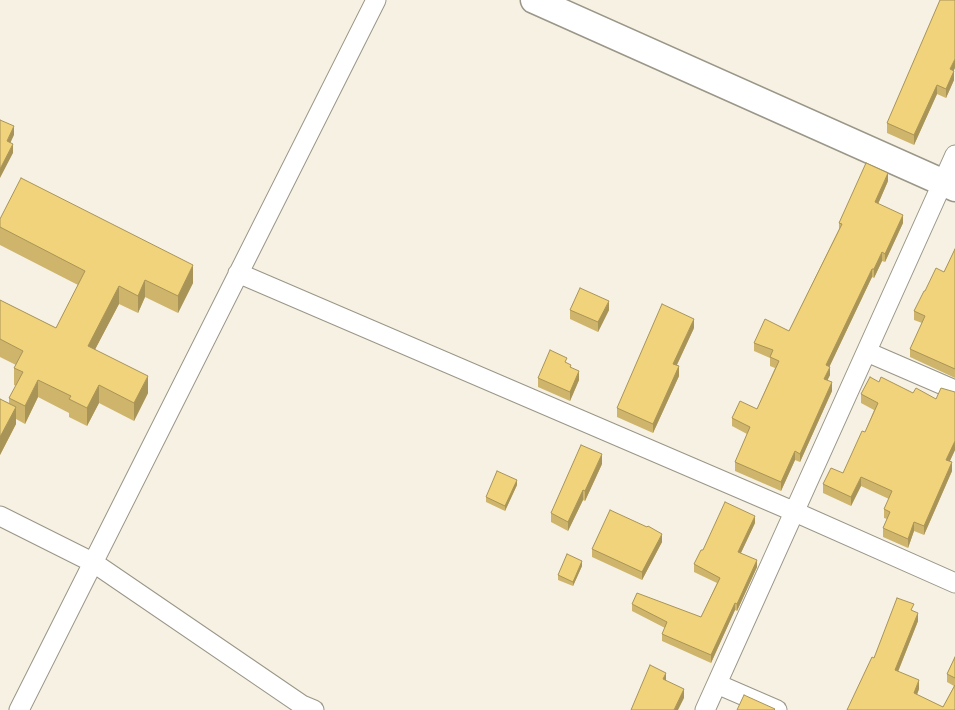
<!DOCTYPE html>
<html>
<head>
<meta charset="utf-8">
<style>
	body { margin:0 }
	canvas { display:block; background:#f6f1e2 }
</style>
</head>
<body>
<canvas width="955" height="710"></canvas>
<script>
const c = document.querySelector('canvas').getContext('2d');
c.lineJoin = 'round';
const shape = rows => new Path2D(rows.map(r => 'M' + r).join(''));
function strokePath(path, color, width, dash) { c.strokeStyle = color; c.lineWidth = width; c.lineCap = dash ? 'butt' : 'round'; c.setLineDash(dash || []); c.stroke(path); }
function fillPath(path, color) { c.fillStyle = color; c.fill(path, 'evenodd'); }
const street = shape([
	[238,273,795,512,955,583],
	[867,352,955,390],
	[0,516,94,563,302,705,314,710],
	[717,684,777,710],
	[19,710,376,0],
	[705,710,955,155]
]);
const secondary = shape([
	[534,0,955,188]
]);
const wall = shape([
	[954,71,954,80,946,98,937,94,914,145,887,133,887,123],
	[888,181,878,204,903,223,885,262,882,261,874,278,872,277,829,367,830,375,827,380,832,391,800,462,795,460,781,491,735,471,735,462,747,434,732,426,732,418,757,409,775,368,770,366,770,358,754,351,754,343,789,331,839,229,839,223],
	[0,219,193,283,178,313,145,297,138,313,119,304,95,349,148,393,134,421,99,403,87,426,69,417,69,413,38,397,25,424,16,419,16,424,0,455,0,399,9,403,9,398,16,386,14,385,14,368,16,365,0,357,0,300,56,328,78,285,0,245],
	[955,249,955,378,910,357,910,349,922,323,914,320,914,311,925,291,944,272],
	[570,310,609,310,598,332,570,319],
	[694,328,677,365,679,376,653,433,617,417,617,408],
	[567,363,571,367,579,380,570,401,538,387,538,378],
	[879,382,913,393,936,399,955,392,955,450,950,461,952,471,924,535,914,531,908,548,883,537,883,528,887,519,884,518,884,509,889,499,861,486,851,506,823,493,823,484,843,473,865,432,874,410,861,403,861,394],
	[602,464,585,501,583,500,568,531,551,522,551,513],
	[517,485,505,511,486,502,486,497],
	[755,523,741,553,757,567,737,611,735,610,711,663,662,641,662,634,665,628,632,611,632,604,701,617,717,583,694,572,694,564,703,550],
	[662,542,642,580,592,557,592,549],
	[582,566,573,586,558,580,558,575],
	[914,611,918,621,898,672,919,689,917,695,943,707,954,686,947,682,947,674,955,657,955,710,847,710,874,658]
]);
const shadedWall = shape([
	[955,59,955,68,950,79,950,69],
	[954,71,954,80,946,98,946,89],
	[937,85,937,94,914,145,914,135],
	[14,126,14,135,7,150,7,141],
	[13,144,13,153,0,178,0,169],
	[888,173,888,181,875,211,875,202],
	[903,215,903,223,885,262,885,254],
	[882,252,882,261,874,278,874,269],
	[193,265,193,283,178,313,178,296],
	[872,269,872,277,826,374,826,365],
	[145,280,145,297,138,313,138,296],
	[119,286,119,304,88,363,88,346],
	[609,301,609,310,598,332,598,322],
	[694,319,694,328,673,373,673,364],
	[679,366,679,376,653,433,653,424],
	[830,367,830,375,824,388,824,379],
	[579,371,579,380,570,401,570,392],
	[148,376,148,393,134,421,134,403],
	[38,380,38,397,25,424,25,406],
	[832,382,832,391,800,462,800,454],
	[99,385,99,403,87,426,87,408],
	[16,407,16,424,0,455,0,437],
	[955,441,955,450,946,469,946,460],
	[795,451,795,460,781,491,781,482],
	[602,454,602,464,585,501,585,491],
	[952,462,952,471,924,535,924,526],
	[861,477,861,486,851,506,851,497],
	[517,480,517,485,505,511,505,506],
	[583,490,583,500,568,531,568,522],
	[755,516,755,523,738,559,738,552],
	[914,522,914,531,908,548,908,539],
	[662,534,662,542,642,580,642,572],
	[757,560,757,567,737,611,737,604],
	[582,561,582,566,573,586,573,582],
	[735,603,735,610,711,663,711,655],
	[918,613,918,621,895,679,895,670],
	[666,673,666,682,663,679],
	[919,680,919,689,914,702,914,693],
	[684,689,684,698,678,710,674,710]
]);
const building = shape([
	[940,0,955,0,955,59,950,69,954,71,946,89,937,85,914,135,887,123,940,0],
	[0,120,14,126,7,141,13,144,0,169,0,120],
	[866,163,888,173,875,202,903,215,885,254,882,252,874,269,872,269,826,365,830,367,824,379,832,382,800,454,795,451,781,482,735,462,750,427,732,418,740,401,757,409,779,361,770,357,773,350,754,343,765,319,789,331,842,224,839,223,866,163],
	[21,178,193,265,178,296,145,280,138,296,119,286,88,346,148,376,134,403,99,385,87,408,69,399,71,396,38,380,25,406,9,398,23,372,14,368,23,351,0,339,0,300,56,328,85,271,0,227,0,219,21,178],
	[955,249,955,369,910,349,925,316,914,311,924,291,925,291,936,268,944,272,955,249],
	[580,288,609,301,598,322,570,310,580,288],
	[662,304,694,319,673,364,679,366,653,424,617,408,662,304],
	[550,350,567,358,565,362,571,365,570,367,579,371,570,392,538,378,550,350],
	[870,377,879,382,881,377,913,393,916,388,936,399,941,388,955,392,955,441,946,460,952,462,924,526,914,522,908,539,883,528,890,512,884,509,892,491,861,477,851,497,823,484,831,468,843,473,862,431,865,432,878,403,861,394,870,377],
	[0,399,16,407,0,437,0,399],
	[581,445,602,454,585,491,583,490,568,522,551,513,581,445],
	[497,471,517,480,505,506,486,497,497,471],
	[725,502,755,516,738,552,757,560,737,604,735,603,711,655,662,634,667,622,632,604,637,593,701,617,720,578,694,564,701,550,703,550,725,502],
	[610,510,647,527,648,526,662,534,642,572,592,549,610,510],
	[567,554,582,561,573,582,558,575,567,554],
	[897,598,914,604,911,610,918,613,895,670,919,680,914,693,943,707,955,685,955,710,847,710,872,657,874,658,897,598],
	[955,657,955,678,947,674,955,657],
	[650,665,666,673,663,679,684,689,674,710,631,710,650,665],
	[744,695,775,709,774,710,737,710,744,695]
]);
strokePath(street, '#9a9688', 21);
strokePath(secondary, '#9a9688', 29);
strokePath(street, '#fff', 19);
strokePath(secondary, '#fff', 26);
fillPath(wall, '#cfb56b');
fillPath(shadedWall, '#a99457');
fillPath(building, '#f1d37c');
strokePath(building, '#a99457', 1);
</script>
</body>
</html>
